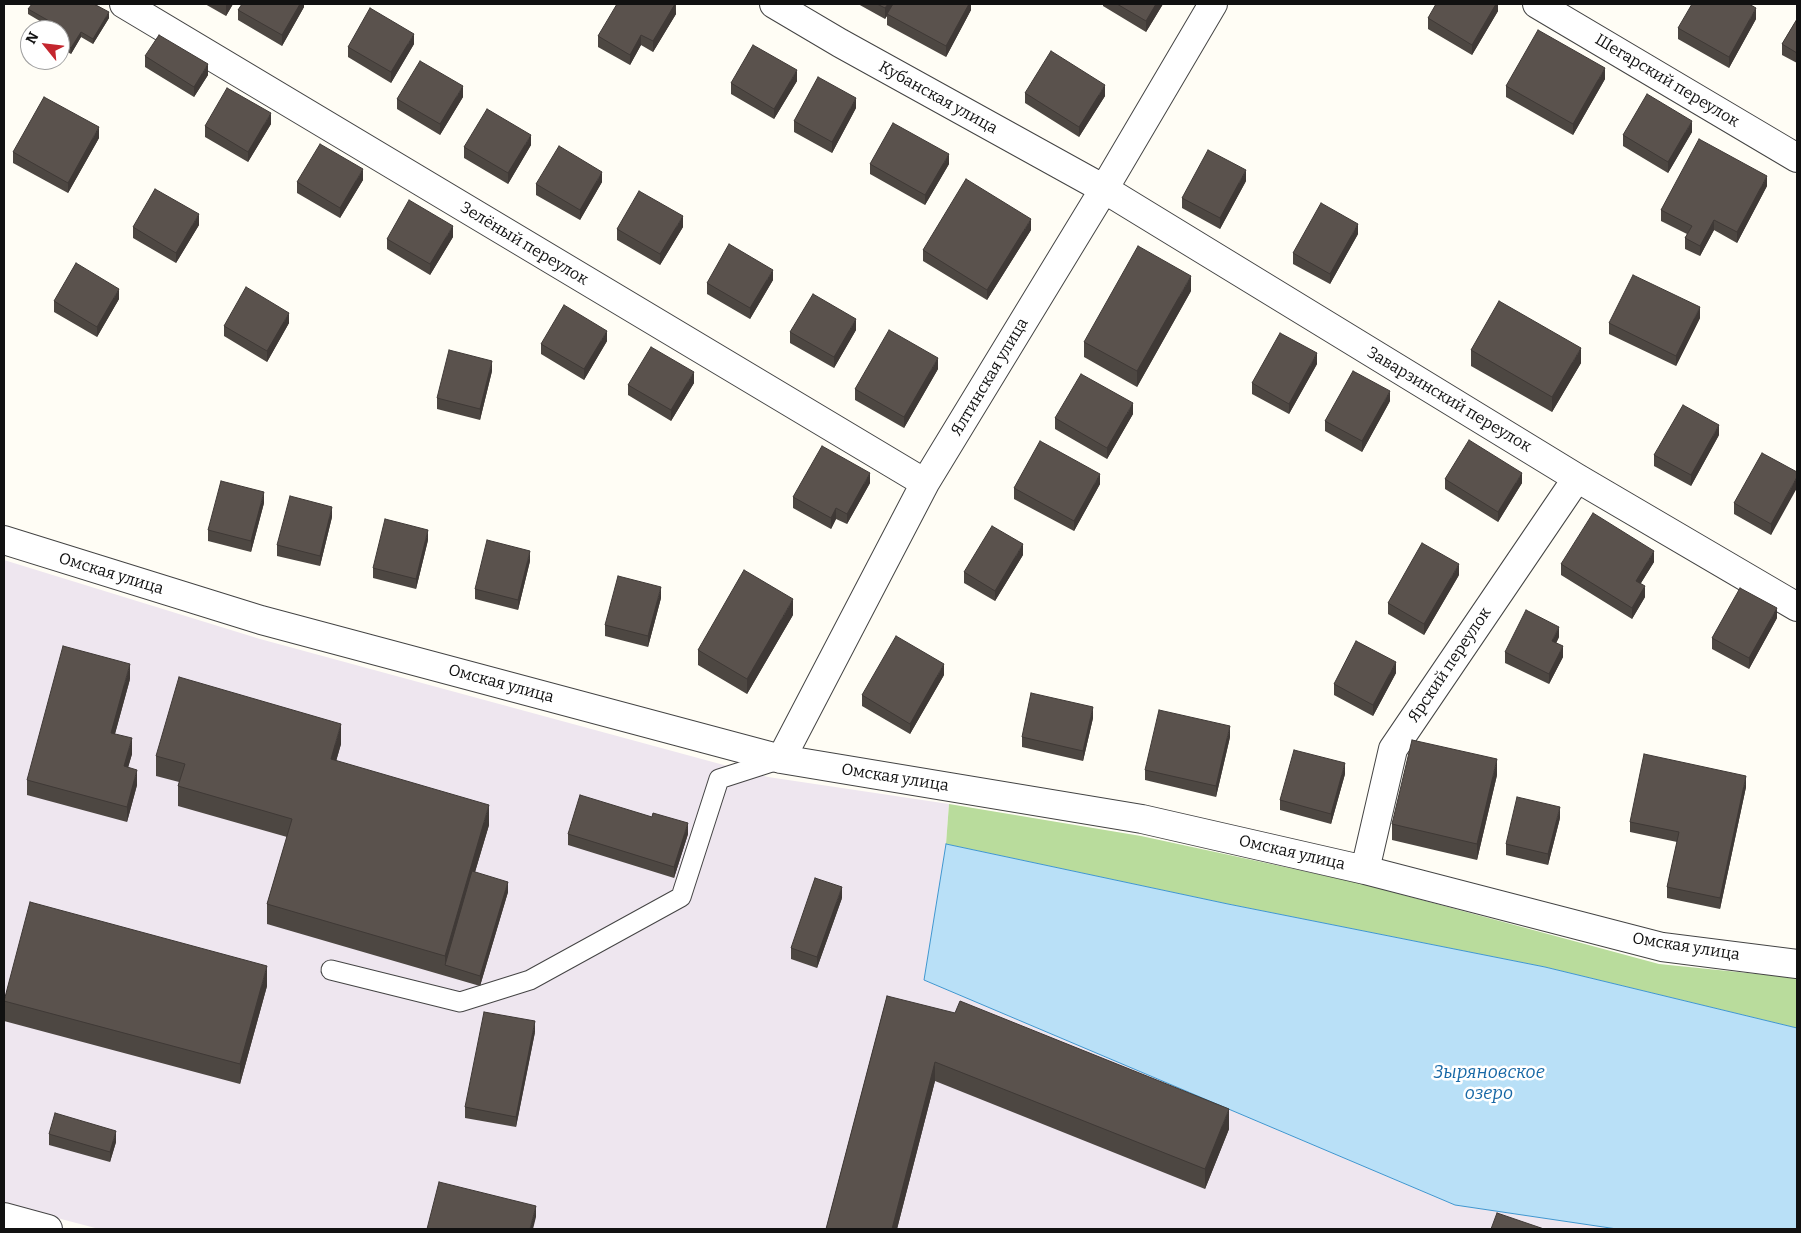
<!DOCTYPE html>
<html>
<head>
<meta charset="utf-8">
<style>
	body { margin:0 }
	#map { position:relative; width:1801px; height:1233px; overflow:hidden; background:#fffdf5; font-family:Bitter,serif }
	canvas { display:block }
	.frame { position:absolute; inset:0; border:5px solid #111; pointer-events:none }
	.north { position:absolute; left:20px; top:20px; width:50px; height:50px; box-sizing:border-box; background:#fff; border:1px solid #a0a0a0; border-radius:50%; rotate:299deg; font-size:14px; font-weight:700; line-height:20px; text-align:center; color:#111 }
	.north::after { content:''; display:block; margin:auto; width:18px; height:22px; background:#c4262e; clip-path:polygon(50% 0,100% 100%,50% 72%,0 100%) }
</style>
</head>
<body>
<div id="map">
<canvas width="1801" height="1233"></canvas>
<div class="frame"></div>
<div class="north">N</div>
</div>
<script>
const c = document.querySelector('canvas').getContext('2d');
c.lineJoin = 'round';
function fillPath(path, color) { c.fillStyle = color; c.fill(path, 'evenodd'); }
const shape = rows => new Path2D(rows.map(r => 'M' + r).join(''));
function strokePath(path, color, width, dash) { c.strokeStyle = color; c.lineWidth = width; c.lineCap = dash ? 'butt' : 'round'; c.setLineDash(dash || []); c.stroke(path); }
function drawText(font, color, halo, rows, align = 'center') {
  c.font = font + ' Bitter,serif'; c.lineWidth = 5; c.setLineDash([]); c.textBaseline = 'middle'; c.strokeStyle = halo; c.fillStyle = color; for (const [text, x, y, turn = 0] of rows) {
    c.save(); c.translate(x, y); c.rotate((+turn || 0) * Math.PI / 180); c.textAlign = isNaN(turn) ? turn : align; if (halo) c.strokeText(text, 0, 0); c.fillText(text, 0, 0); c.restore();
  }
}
const industrial = shape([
	[4,560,260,639,768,777,949,804,946,844,924,980,1455,1205,1617,1229,99,1229,4,1204]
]);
const forest = shape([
	[949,804,1141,836,1359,883,1659,964,1797,978,1797,1028,1545,967,1228,904,946,844]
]);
const water = shape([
	[946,844,1228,904,1545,967,1797,1028,1797,1229,1617,1229,1455,1205,924,980,946,844]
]);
const service = shape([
	[331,970,460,1002,530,980,681,897,719,779,781,759]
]);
const minor = shape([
	[124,4,925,483],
	[774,4,840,43,1104,189,1577,478,1797,607],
	[1537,4,1797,158],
	[4,540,261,620,781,759,1142,819,1365,870,1662,947,1797,964],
	[781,759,925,483,1104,189,1213,4],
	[1365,870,1393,749,1577,478]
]);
const tertiary = shape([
	[4,1217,48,1229]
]);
const wall = shape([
	[205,4,233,4,226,16],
	[304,4,304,7,282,46,238,20,238,10],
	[676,4,676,14,653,52,641,45,630,65,598,47,598,36],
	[858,4,971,4,971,10,946,57,887,25,887,16,885,19],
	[1103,4,1163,4,1146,32,1103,6],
	[1498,4,1498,11,1472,55,1428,29,1428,18],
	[28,9,109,18,93,44,81,37,71,54,60,48,60,30,55,30,28,14],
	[1756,19,1729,68,1678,39,1678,28],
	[1797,19,1797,63,1782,55,1782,44],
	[414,44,391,83,348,57,348,47],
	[145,56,208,75,194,97,145,67],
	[1605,79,1573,135,1506,97,1506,86],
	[797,81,774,119,731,94,731,83],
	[1025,93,1105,96,1079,137,1025,103],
	[463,97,440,135,397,109,397,99],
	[856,108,832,153,794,132,794,121],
	[271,124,248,162,205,137,205,126],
	[1692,132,1668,173,1623,146,1623,135],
	[99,138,68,193,13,163,13,152],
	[531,145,508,184,464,158,464,147],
	[870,164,949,164,925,205,870,174],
	[363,180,340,218,297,193,297,182],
	[1246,181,1220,229,1182,208,1182,198],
	[602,182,580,220,536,195,536,184],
	[1767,186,1737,243,1714,230,1700,256,1685,249,1685,238,1687,234,1661,221,1661,210],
	[199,225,176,263,133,238,133,227],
	[683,227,660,265,617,240,617,229],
	[1031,230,987,300,923,261,923,250],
	[1358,234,1330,284,1293,264,1293,253],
	[453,237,430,275,387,249,387,239],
	[773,280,750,319,707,294,707,283],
	[1191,291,1137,387,1084,357,1084,342],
	[119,299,97,337,54,312,54,301],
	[1700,318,1676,366,1609,334,1609,323],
	[289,323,267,362,224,336,224,326],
	[856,330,834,368,790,343,790,332],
	[607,341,584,380,541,354,541,344],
	[1471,350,1581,363,1552,412,1471,366],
	[1317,364,1289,414,1252,394,1252,383],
	[938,369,904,428,855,400,855,389],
	[492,371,480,420,437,409,437,398],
	[694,383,671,421,628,395,628,385],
	[1390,401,1362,452,1325,431,1325,421],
	[1133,414,1107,459,1055,429,1055,418],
	[1719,435,1691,486,1654,466,1654,455],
	[1797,472,1771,535,1734,514,1734,503],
	[1445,479,1522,483,1498,522,1445,489],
	[870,483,847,524,836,519,831,529,793,508,793,497],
	[1100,484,1074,531,1014,499,1014,488],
	[264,503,251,552,208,541,208,530],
	[332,517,320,566,277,556,277,545],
	[428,540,416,589,373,578,373,568],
	[1023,555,995,601,964,583,964,572],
	[530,561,518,610,475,599,475,589],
	[1654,562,1641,583,1645,597,1632,619,1561,575,1561,564],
	[1459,575,1424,635,1388,614,1388,603],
	[661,598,648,647,605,636,605,625],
	[793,615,747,694,698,665,698,650],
	[1777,618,1749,669,1712,649,1712,638],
	[1559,637,1556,643,1563,657,1549,684,1505,663,1505,652],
	[1396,673,1373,716,1334,695,1334,684],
	[944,675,910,734,862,706,862,695],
	[130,679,115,734,132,754,128,767,137,785,127,822,27,795,27,780],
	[1093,718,1083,761,1022,747,1022,737],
	[1230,737,1216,797,1145,780,1145,770],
	[341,744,336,761,489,825,475,872,508,892,480,986,267,924,267,904,287,837,178,806,178,786,179,782,156,776,156,756],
	[1345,774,1331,824,1280,810,1280,800],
	[1497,775,1477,860,1392,840,1392,824],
	[1746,787,1720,909,1667,898,1667,887,1677,842,1630,832,1630,822],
	[1560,818,1548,865,1506,855,1506,844],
	[568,834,688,834,674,878,568,845],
	[842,898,817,968,791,959,791,948],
	[1797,901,1797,919,1796,919,1796,908],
	[267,986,240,1084,4,1021,4,1001],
	[887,996,1229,1129,1205,1189,935,1081,897,1229,826,1229],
	[535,1032,516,1127,465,1118,465,1107],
	[49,1134,116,1142,110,1162,49,1145]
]);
const shadedWall = shape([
	[227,4,233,4,226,16,226,5],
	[300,4,304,4,304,7,282,46,282,35],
	[675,4,676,14,653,52,653,41],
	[888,4,894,4,885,19,885,8],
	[969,4,971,4,971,10,946,57,946,46],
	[1156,4,1163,4,1146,32,1146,21],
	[1496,4,1498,4,1498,11,1472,55,1472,45],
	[1756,8,1756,19,1729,68,1729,57],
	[109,12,109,18,93,44,93,39],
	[81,32,81,37,71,54,71,48],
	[414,34,414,44,391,83,391,72],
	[641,35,641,45,630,65,630,55],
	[208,64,208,75,194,97,194,87],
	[1605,68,1605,79,1573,135,1573,124],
	[797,70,797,81,774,119,774,109],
	[1105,85,1105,96,1079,137,1079,127],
	[463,86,463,97,440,135,440,124],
	[856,98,856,108,832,153,832,142],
	[271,113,271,124,248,162,248,152],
	[1692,121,1692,132,1668,173,1668,162],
	[99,127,99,138,68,193,68,183],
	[531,135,531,145,508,184,508,173],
	[949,154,949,164,925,205,925,195],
	[363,169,363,180,340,218,340,208],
	[1246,170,1246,181,1220,229,1220,218],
	[602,172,602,182,580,220,580,210],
	[1767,176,1767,186,1737,243,1737,232],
	[199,214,199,225,176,263,176,253],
	[683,216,683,227,660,265,660,254],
	[1031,219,1031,230,987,300,987,290],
	[1714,220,1714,230,1700,256,1700,246],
	[1358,224,1358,234,1330,284,1330,274],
	[453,226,453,237,430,275,430,264],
	[773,270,773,280,750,319,750,308],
	[1191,276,1191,291,1137,387,1137,371],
	[119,289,119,299,97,337,97,327],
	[1700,307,1700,318,1676,366,1676,356],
	[289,313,289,323,267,362,267,351],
	[856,319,856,330,834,368,834,357],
	[607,331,607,341,584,380,584,369],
	[1581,348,1581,363,1552,412,1552,397],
	[1317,353,1317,364,1289,414,1289,404],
	[938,358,938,369,904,428,904,417],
	[492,361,492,371,480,420,480,409],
	[694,372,694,383,671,421,671,410],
	[1390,391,1390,401,1362,452,1362,441],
	[1133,403,1133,414,1107,459,1107,448],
	[1719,425,1719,435,1691,486,1691,475],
	[870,473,870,483,847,524,847,514],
	[1522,473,1522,483,1498,522,1498,512],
	[1100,474,1100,484,1074,531,1074,521],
	[1797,477,1797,488,1771,535,1771,524],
	[264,492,264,503,251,552,251,541],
	[332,507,332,517,320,566,320,556],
	[836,508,836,519,831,529,831,518],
	[428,530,428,540,416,589,416,579],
	[1023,544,1023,555,995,601,995,591],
	[530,551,530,561,518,610,518,600],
	[1654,551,1654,562,1636,591,1636,581],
	[1459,564,1459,575,1424,635,1424,624],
	[1645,586,1645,597,1632,619,1632,608],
	[661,587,661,598,648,647,648,636],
	[793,599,793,615,747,694,747,679],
	[1777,608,1777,618,1749,669,1749,658],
	[1559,627,1559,637,1552,652,1552,641],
	[1563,646,1563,657,1549,684,1549,674],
	[1396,662,1396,673,1373,716,1373,705],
	[130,664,130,679,111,748,111,733],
	[944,664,944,675,910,734,910,724],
	[1093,707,1093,718,1083,761,1083,751],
	[341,724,341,744,331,779,331,759],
	[1230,726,1230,737,1216,797,1216,786],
	[132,738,132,754,124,782,124,766],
	[1497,759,1497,775,1477,860,1477,844],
	[1345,763,1345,774,1331,824,1331,814],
	[137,770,137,785,127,822,127,807],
	[1746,776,1746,787,1720,909,1720,898],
	[489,805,489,825,447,966,445,965,445,976,445,956],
	[1560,807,1560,818,1548,865,1548,854],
	[688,823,688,834,674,878,674,867],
	[508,882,508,892,480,986,480,976],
	[842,887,842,898,817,968,817,957],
	[267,966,267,986,240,1084,240,1064],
	[535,1021,535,1032,516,1127,516,1117],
	[935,1062,935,1081,897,1229,892,1229],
	[1229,1109,1229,1129,1205,1189,1205,1169],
	[116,1131,116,1142,110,1162,110,1152],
	[536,1206,536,1217,533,1229,530,1229]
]);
const building = shape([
	[32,4,94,4,109,12,93,39,81,32,71,48,60,42,60,30,55,30,58,26,28,9,32,4],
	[242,4,300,4,282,35,238,10,242,4],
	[617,4,675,4,653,41,641,35,630,55,598,36,617,4],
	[877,4,888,4,885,8,877,4],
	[893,4,969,4,946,46,887,14,893,4],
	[1117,4,1156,4,1146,21,1117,4],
	[1436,4,1496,4,1472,45,1428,18,1436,4],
	[1692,4,1749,4,1756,8,1729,57,1678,28,1692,4],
	[370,8,414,34,391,72,348,47,370,8],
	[1797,19,1797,53,1782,44,1797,19],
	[1538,30,1605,68,1573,124,1506,86,1538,30],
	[159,35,208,64,194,87,145,56,159,35],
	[753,45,797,70,774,109,731,83,753,45],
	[1051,51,1105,85,1079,127,1025,93,1051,51],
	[420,61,463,86,440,124,397,99,420,61],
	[818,77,856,98,832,142,794,121,818,77],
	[227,88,271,113,248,152,205,126,227,88],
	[1647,94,1692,121,1668,162,1623,135,1647,94],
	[44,97,99,127,68,183,13,152,44,97],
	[487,109,531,135,508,173,464,147,487,109],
	[893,123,949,154,925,195,870,164,893,123],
	[1699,139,1767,176,1737,232,1714,220,1700,246,1685,238,1692,226,1661,210,1699,139],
	[320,144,363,169,340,208,297,182,320,144],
	[559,146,602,172,580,210,536,184,559,146],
	[1208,150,1246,170,1220,218,1182,198,1208,150],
	[966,179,1031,219,987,290,923,250,966,179],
	[155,189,199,214,176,253,133,227,155,189],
	[639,191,683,216,660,254,617,229,639,191],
	[409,200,453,226,430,264,387,239,409,200],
	[1321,203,1358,224,1330,274,1293,253,1321,203],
	[729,244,773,270,750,308,707,283,729,244],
	[1138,246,1191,276,1137,371,1084,342,1138,246],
	[76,263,119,289,97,327,54,301,76,263],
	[1633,275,1700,307,1676,356,1609,323,1633,275],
	[246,287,289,313,267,351,224,326,246,287],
	[813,294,856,319,834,357,790,332,813,294],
	[1499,301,1581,348,1552,397,1471,350,1499,301],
	[564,305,607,331,584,369,541,344,564,305],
	[889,330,938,358,904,417,855,389,889,330],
	[1280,333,1317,353,1289,404,1252,383,1280,333],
	[651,347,694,372,671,410,628,385,651,347],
	[449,350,492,361,480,409,437,398,449,350],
	[1353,371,1390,391,1362,441,1325,421,1353,371],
	[1081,374,1133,403,1107,448,1055,418,1081,374],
	[1683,405,1719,425,1691,475,1654,455,1683,405],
	[1469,440,1522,473,1498,512,1445,479,1469,440],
	[1040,441,1100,474,1074,521,1014,488,1040,441],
	[822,446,870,473,847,514,836,508,831,518,793,497,822,446],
	[1762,453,1797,472,1797,477,1771,524,1734,503,1762,453],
	[221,481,264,492,251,541,208,530,221,481],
	[290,496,332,507,320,556,277,545,290,496],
	[1593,513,1654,551,1636,581,1645,586,1632,608,1561,564,1593,513],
	[385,519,428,530,416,579,373,568,385,519],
	[992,526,1023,544,995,591,964,572,992,526],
	[487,540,530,551,518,600,475,589,487,540],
	[1422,543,1459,564,1424,624,1388,603,1422,543],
	[744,570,793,599,747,679,698,650,744,570],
	[618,576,661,587,648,636,605,625,618,576],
	[1740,588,1777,608,1749,658,1712,638,1740,588],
	[1526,610,1559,627,1552,641,1563,646,1549,674,1505,652,1526,610],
	[896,636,944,664,910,724,862,695,896,636],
	[1356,641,1396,662,1373,705,1334,684,1356,641],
	[63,646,130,664,111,733,132,738,124,766,137,770,127,807,27,780,63,646],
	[179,677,341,724,331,759,489,805,445,956,267,904,292,819,178,786,185,764,156,756,179,677],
	[1031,693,1093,707,1083,751,1022,737,1031,693],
	[1159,710,1230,726,1216,786,1145,770,1159,710],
	[1412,740,1497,759,1477,844,1392,824,1412,740],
	[1294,750,1345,763,1331,814,1280,800,1294,750],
	[1644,754,1746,776,1720,898,1667,887,1679,832,1630,822,1644,754],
	[580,795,652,817,653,813,688,823,674,867,568,834,580,795],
	[1517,797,1560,807,1548,854,1506,844,1517,797],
	[472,871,508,882,480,976,445,965,472,871],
	[815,878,842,887,817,957,791,948,815,878],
	[30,902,267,966,240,1064,4,1001,30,902],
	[887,996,955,1013,960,1001,1229,1109,1205,1169,935,1062,892,1229,826,1229,887,996],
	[484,1012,535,1021,516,1117,465,1107,484,1012],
	[55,1113,116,1131,110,1152,49,1134,55,1113],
	[439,1182,536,1206,530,1229,427,1229,439,1182],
	[1497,1213,1544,1229,1491,1229,1497,1213]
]);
const streetNames = [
	["Шегарский переулок",1667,81,31],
	["Кубанская улица",938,98,29],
	["Зелёный переулок",524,244,31],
	["Ялтинская улица",990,377,-59],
	["Заварзинский переулок",1449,400,31],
	["Омская улица",111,574,17],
	["Ярский переулок",1450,665,-56],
	["Омская улица",501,684,15],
	["Омская улица",895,778,9],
	["Омская улица",1292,853,13],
	["Омская улица",1686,947,9]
];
const waterNames = [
	["Зыряновское",1489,1073],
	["озеро",1489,1094]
];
fillPath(industrial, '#eee6ef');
fillPath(forest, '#b9dc9c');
fillPath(water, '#b9e0f7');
strokePath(water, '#3f96cf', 1);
strokePath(service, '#444', 21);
strokePath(minor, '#444', 30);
strokePath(tertiary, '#444', 30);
strokePath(service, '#fff', 19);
strokePath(minor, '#fff', 28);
strokePath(tertiary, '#fff', 28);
fillPath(wall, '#4d4742');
fillPath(shadedWall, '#3f3936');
fillPath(building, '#5a524d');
strokePath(building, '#3f3936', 1);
drawText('16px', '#111', '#fff', streetNames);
drawText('italic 18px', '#1768a6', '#fff', waterNames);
</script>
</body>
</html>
